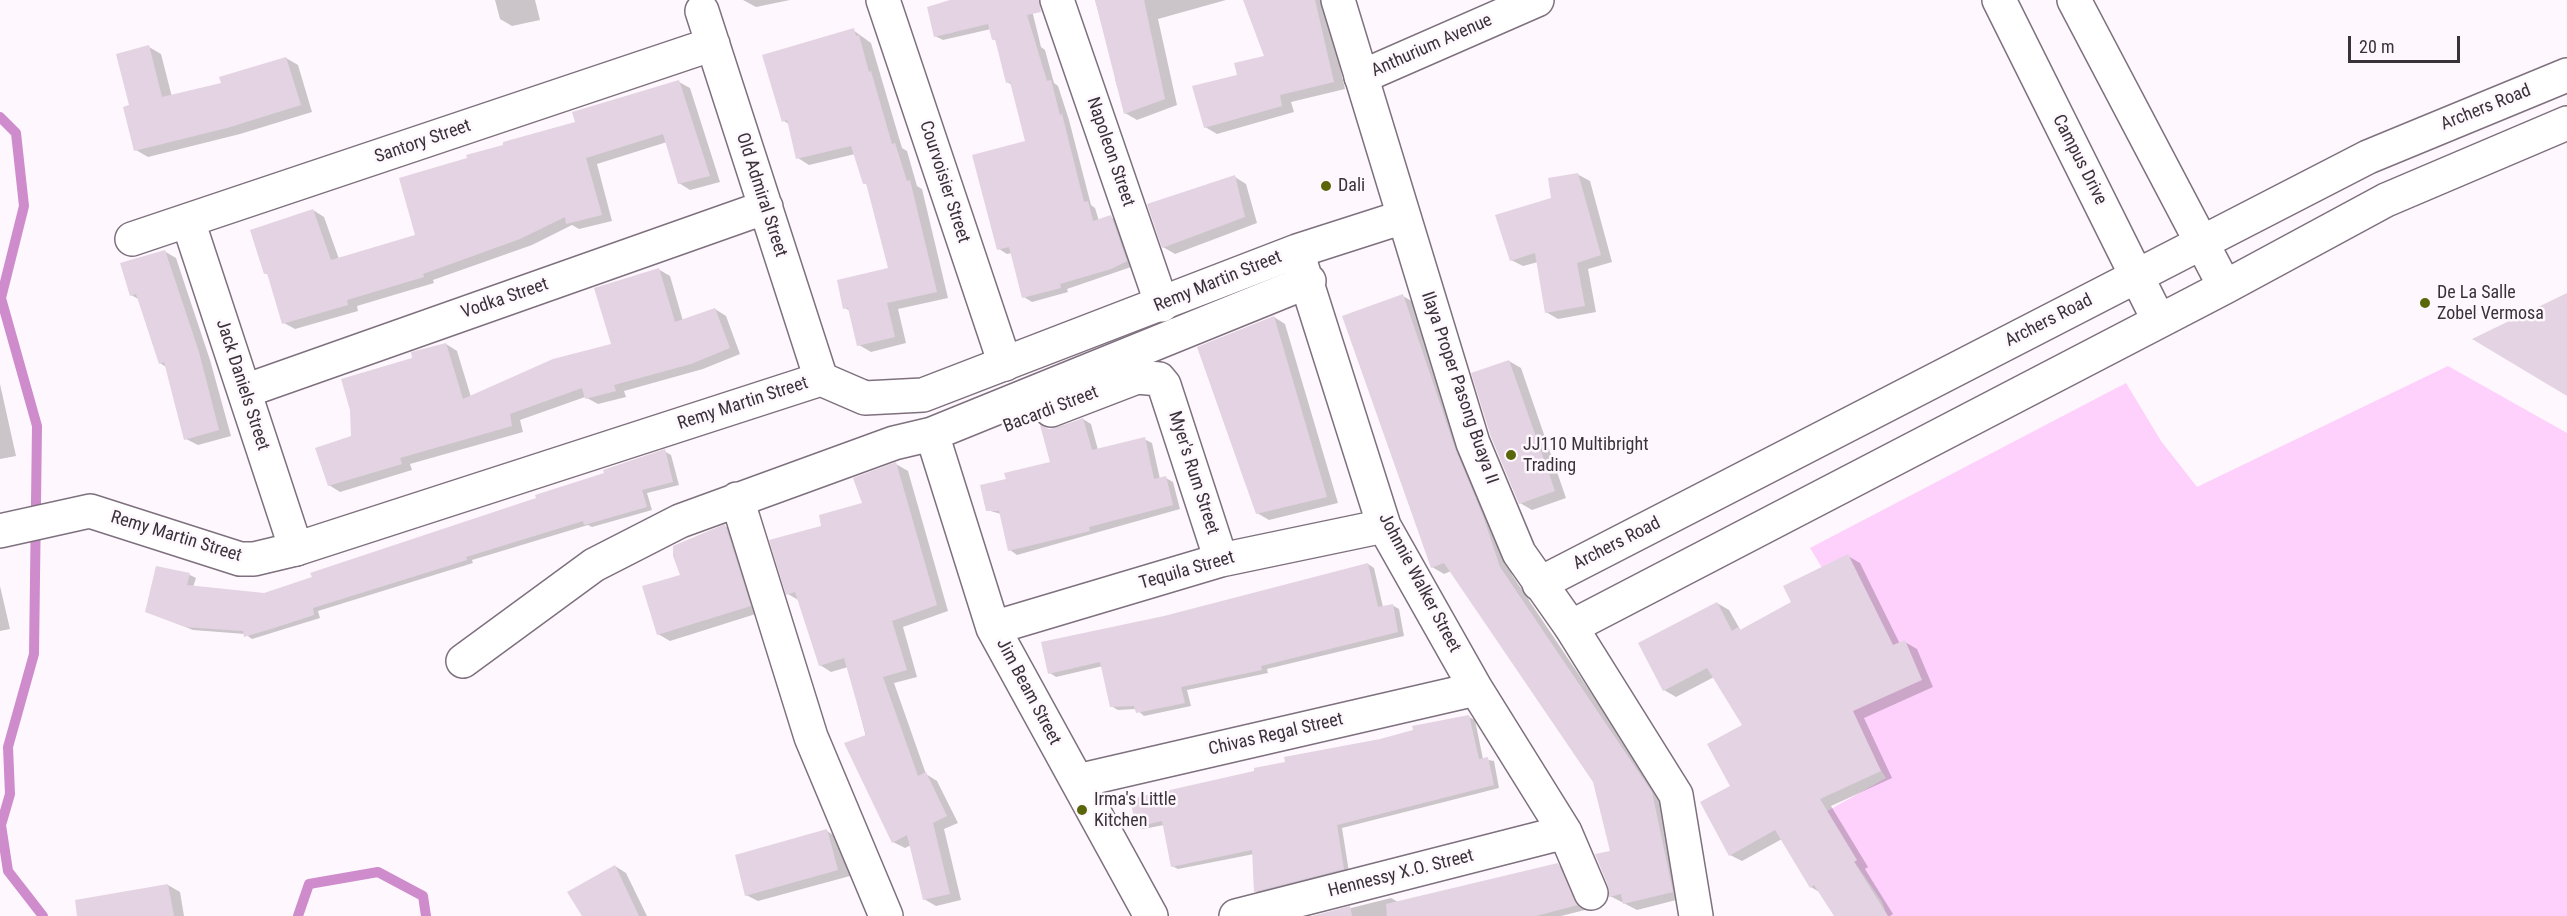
<!DOCTYPE html>
<html>
<head>
<meta charset="utf-8">
<style>
	body { margin:0 }
	#map { position:relative; width:2567px; height:916px; overflow:hidden; background:#fef7fd; font-family:"Roboto Condensed",sans-serif }
	canvas { display:block }
	.scale { position:absolute; left:2348px; top:36px; width:112px; height:27px; box-sizing:border-box; border:3px solid #393339; border-top:0; padding-left:8px; font-size:18px; line-height:21px; white-space:nowrap; color:#393339; -webkit-text-stroke:4px #fef7fd; paint-order:stroke }
</style>
</head>
<body>
<div id="map">
<canvas width="2567" height="916"></canvas>
<div class="scale">20 m</div>
</div>
<script>
const c = document.querySelector('canvas').getContext('2d');
c.lineJoin = 'round';
function fillPath(path, color) { c.fillStyle = color; c.fill(path, 'evenodd'); }
const shape = rows => new Path2D(rows.map(r => 'M' + r).join(''));
function strokePath(path, color, width, dash) { c.strokeStyle = color; c.lineWidth = width; c.lineCap = dash ? 'butt' : 'round'; c.setLineDash(dash || []); c.stroke(path); }
function drawText(font, color, halo, rows, align = 'center') {
  c.font = font + ' "Roboto Condensed",sans-serif'; c.lineWidth = 5; c.setLineDash([]); c.textBaseline = 'middle'; c.strokeStyle = halo; c.fillStyle = color; for (const [text, x, y, turn = 0] of rows) {
    c.save(); c.translate(x, y); c.rotate((+turn || 0) * Math.PI / 180); c.textAlign = isNaN(turn) ? turn : align; if (halo) c.strokeText(text, 0, 0); c.fillText(text, 0, 0); c.restore();
  }
}
const green = shape([
	[2448,366,2567,433,2567,916,1887,916,1882,902,1822,814,1886,778,1831,691,1879,661,1810,548,2126,383,2161,441,2197,487]
]);
const shadow = shape([
	[495,0,535,0,540,20,512,26,500,19],
	[743,0,790,0,756,7],
	[955,0,1025,0,1031,6,1041,47,1045,50,1054,83,1058,86,1069,120,1091,205,1095,208,1099,221,1111,217,1119,222,1134,266,1067,289,1068,292,1032,302,1024,297,1012,253,1007,254,999,249,1027,142,1012,85,1007,82,997,41,993,39,991,29,943,40,935,36],
	[1095,0,1226,0,1158,19,1177,105,1137,120,1125,113,1115,79,1118,78],
	[1245,0,1329,0,1328,16,1345,89,1291,102,1294,112,1217,134,1205,127,1239,76,1266,57],
	[853,30,871,43,902,148,907,151,917,186,922,189,948,298,898,309,906,343,871,352,859,345,850,311,845,308,890,269,869,186,864,183,855,154,809,165,798,158,789,124,784,121],
	[149,47,161,54,172,97,222,84,286,58,298,65,312,112,240,134,148,157,136,150,131,107],
	[679,82,690,88,720,182,690,190,679,183,667,142,597,164,612,221,579,229,572,225,532,245,433,280,434,283,357,306,358,311,295,329,284,323,269,275,265,273,313,210,324,217,339,259,416,236,577,123],
	[1577,174,1590,181,1612,262,1588,269,1596,312,1558,319,1546,312,1538,262,1523,266,1511,260,1552,199],
	[1235,177,1246,184,1257,223,1175,254,1163,247],
	[164,251,176,258,210,360,231,436,198,445,186,439,166,367,160,363,140,300,131,295],
	[658,269,670,276,683,321,715,309,726,316,740,354,703,369,624,391,626,397,598,404,585,397,520,420,523,432,410,464,412,470,340,492,329,485,359,435,414,359,446,344,457,351,471,397,613,345],
	[1403,296,1415,303,1512,575,1663,800,1684,898,1637,910,1610,896,1612,852,1595,781,1451,571,1444,574,1432,567],
	[1274,317,1285,324,1338,503,1269,520,1257,513],
	[1509,361,1521,368,1566,498,1532,510,1520,503],
	[0,384,16,456,0,459],
	[1083,419,1091,424,1098,450,1144,439,1152,443,1160,479,1166,478,1173,482,1180,509,1017,555,1010,550,1001,514,987,510,1008,480,1052,463,1048,430],
	[664,451,671,455,679,485,647,493,652,510,592,527,588,525,472,560,473,563,318,611,320,618,252,639,245,634,193,630,153,614,157,567,190,575,196,578,193,587,264,595,538,499],
	[896,464,908,471,948,611,903,627,917,677,894,683,926,774,937,781,958,823,944,829,961,900,936,906,924,899,911,845,905,848,893,842,848,667,831,672,820,665,800,601,788,594,823,527,864,504],
	[725,526,737,533,762,612,670,641,658,634,682,576],
	[1848,556,1860,563,1900,644,1905,642,1917,649,1933,687,1864,718,1892,778,1831,806,1868,867,1865,869,1893,914,1890,916,1836,916,1821,893,1811,887,1782,839,1742,861,1730,855,1732,786,1744,726,1714,677,1676,697,1664,690,1717,603,1729,610,1741,631,1793,603],
	[1368,564,1374,568,1383,607,1392,605,1399,609,1404,636,1267,669,1268,673,1187,690,1191,706,1144,716,1136,709,1118,710,1111,706,1103,666,1056,677,1050,673,1164,617],
	[0,586,10,629,0,631],
	[1469,717,1475,720,1483,759,1494,761,1499,788,1342,828,1349,872,1261,894,1255,891,1254,854,1178,869,1172,866,1164,825,1143,829,1137,826,1256,773],
	[827,831,838,838,850,876,758,901,746,895],
	[1558,865,1566,870,1585,910,1561,916,1319,916,1391,898,1398,902],
	[615,866,626,873,647,916,584,916],
	[168,885,180,892,184,916,135,916]
]);
const stream = shape([
	[0,117,16,133,24,206,1,298,37,426,34,654,8,747,10,794,1,825,8,871,43,916],
	[298,916,309,884,378,872,423,896,426,916]
]);
const building = shape([
	[950,0,1039,0,1041,12,1027,15,1047,81,1051,80,1060,115,1062,114,1084,202,1088,201,1093,221,1111,215,1127,261,1111,269,1060,284,1061,288,1022,298,1009,247,997,250,972,155,1025,141,1010,82,1006,83,995,39,992,40,988,24,934,37,927,7],
	[1095,0,1144,0,1165,99,1124,114],
	[1243,0,1315,0,1334,82,1280,95,1282,106,1204,128,1192,86,1237,75,1234,63,1264,56],
	[854,28,856,36,859,35,869,72,871,71,892,144,895,143,907,181,910,180,937,292,887,303,895,337,857,346,848,308,843,309,837,280,888,268,866,183,863,184,851,146,796,159,787,120,782,122,762,55],
	[149,45,162,97,221,83,219,77,286,57,301,105,227,128,134,151,123,107,129,105,116,54],
	[679,80,710,176,678,184,663,134,586,158,602,215,566,224,565,217,520,239,423,274,424,277,347,300,348,305,282,324,267,273,264,274,250,230,313,209,331,260,415,235,399,178,467,158,466,155,503,145,503,142,575,122,572,112],
	[1578,173,1601,255,1577,263,1585,306,1545,313,1535,253,1510,261,1495,215,1551,198,1548,178],
	[1235,175,1245,217,1162,248,1147,204],
	[165,250,199,352,219,430,184,440,164,362,159,364,136,294,130,296,120,263],
	[659,268,675,322,715,308,730,348,691,364,614,385,616,391,585,399,582,388,510,414,512,426,400,458,402,464,328,486,315,448,351,436,350,410,341,379,412,358,411,352,446,343,463,399,553,359,611,344,594,288],
	[2567,293,2567,396,2472,339],
	[1403,294,1455,448,1483,516,1500,567,1652,792,1673,892,1623,904,1621,894,1609,897,1608,886,1595,854,1610,851,1593,782,1444,563,1431,568,1342,316],
	[1274,316,1327,497,1256,514,1197,347],
	[1509,360,1555,491,1519,504,1491,437,1471,373],
	[1083,418,1092,450,1145,437,1154,479,1166,476,1173,505,1089,527,1090,531,1008,551,999,511,986,511,980,485,1006,479,1004,473,1050,462,1040,425,1049,429,1057,428],
	[665,449,673,482,642,490,647,507,584,525,583,521,466,557,467,560,313,608,314,615,274,628,244,637,243,631,185,627,145,612,156,566,190,573,187,585,264,593,312,577,310,573,536,498,535,495,604,473,603,470],
	[896,462,937,605,892,621,907,670,883,677,918,776,926,772,947,816,933,823,950,894,923,900,907,835,892,843,844,743,866,735,844,658,819,666,795,592,786,595,769,540,821,526,819,515,862,503,853,478],
	[725,524,751,606,657,635,642,586,680,575,673,556,673,546],
	[1848,554,1893,645,1905,640,1922,680,1853,711,1881,771,1820,799,1857,860,1854,862,1888,916,1834,916,1814,885,1810,888,1775,830,1729,856,1700,802,1730,786,1707,744,1742,725,1707,668,1663,691,1638,643,1717,602,1732,631,1738,627,1740,630,1791,602,1783,586],
	[1368,563,1378,607,1393,604,1398,632,1261,666,1262,670,1181,687,1185,703,1136,713,1134,706,1110,707,1100,662,1048,674,1041,642,1164,616],
	[1469,715,1479,759,1488,757,1494,785,1337,825,1344,869,1254,892,1252,850,1171,867,1162,821,1136,827,1130,799,1254,771,1254,768,1285,762,1284,757,1380,739,1413,730,1412,726],
	[827,829,838,870,745,896,735,855],
	[1558,863,1578,905,1536,916,1387,916,1386,904],
	[615,865,639,916,582,916,567,892],
	[168,884,174,916,77,916,75,900],
	[1350,906,1352,916,1312,916]
]);
const minor = shape([
	[883,0,1005,364],
	[1057,0,1162,305],
	[1999,0,2159,321],
	[2074,0,2225,287],
	[702,11,821,379],
	[1361,77,1537,0],
	[188,221,296,549],
	[132,239,713,44],
	[1300,261,1384,526,1476,689,1565,832,1591,893],
	[245,391,766,207],
	[1051,410,1137,377,1159,379,1164,385,1221,560],
	[932,434,993,628,1151,916],
	[737,499,811,737,886,916],
	[1539,584,2368,157,2567,75],
	[1571,627,2225,287,2386,200,2567,123],
	[993,628,1221,560,1384,526],
	[463,661,594,565,680,521,894,443,932,434,1309,281],
	[1077,781,1476,689],
	[1236,916,1565,832]
]);
const tertiary = shape([
	[1338,0,1473,443,1519,553,1571,627,1676,795,1696,916],
	[0,531,90,511,240,559,254,559,296,549,821,379,865,398,923,395,1297,251,1403,217]
]);
const markers = [
	[1326,186,6,"#5a660a"],
	[2425,303,6,"#5a660a"],
	[1511,455,6,"#5a660a"],
	[1082,810,6,"#5a660a"]
];
const streetNames = [
	["Anthurium Avenue",1432,46,-24],
	["Archers Road",2486,108,-22],
	["Santory Street",423,142,-19],
	["Napoleon Street",1110,152,71],
	["Campus Drive",2079,160,63],
	["Courvoisier Street",944,182,72],
	["Old Admiral Street",761,195,72],
	["Remy Martin Street",1218,282,-22],
	["Vodka Street",505,299,-19],
	["Archers Road",2049,321,-27],
	["Jack Daniels Street",242,385,72],
	["Ilaya Proper Pasong Buaya II",1459,388,71],
	["Remy Martin Street",743,404,-18],
	["Bacardi Street",1051,410,-21],
	["Myer's Rum Street",1193,473,72],
	["Remy Martin Street",176,537,17],
	["Archers Road",1617,544,-27],
	["Tequila Street",1187,571,-16],
	["Johnnie Walker Street",1419,583,62],
	["Jim Beam Street",1028,692,62],
	["Chivas Regal Street",1276,735,-13],
	["Hennessy X.O. Street",1401,874,-14]
];
const poiNames = [
	["Dali",1338,186],
	["De La Salle",2437,293],
	["Zobel Vermosa",2437,314],
	["JJ110 Multibright",1523,445],
	["Trading",1523,466],
	["Irma's Little",1094,800],
	["Kitchen",1094,821]
];
fillPath(green, '#fed0fc');
fillPath(shadow, '#0003');
strokePath(stream, '#ce8ccd', 10);
fillPath(building, '#e4d3e3');
strokePath(minor, '#7e707e', 36);
strokePath(tertiary, '#7e707e', 36);
strokePath(minor, '#fff', 33);
strokePath(tertiary, '#fff', 33);
for (const [x, y, r, color] of markers) { const dot = new Path2D(); dot.arc(x, y, r, 0, 2 * Math.PI); c.fillStyle = color; c.fill(dot); strokePath(dot, '#fef7fd', 2); }
drawText('18px', '#393339', '#fef7fd', streetNames);
drawText('18px', '#393339', '#fef7fd', poiNames, 'left');
</script>
</body>
</html>
